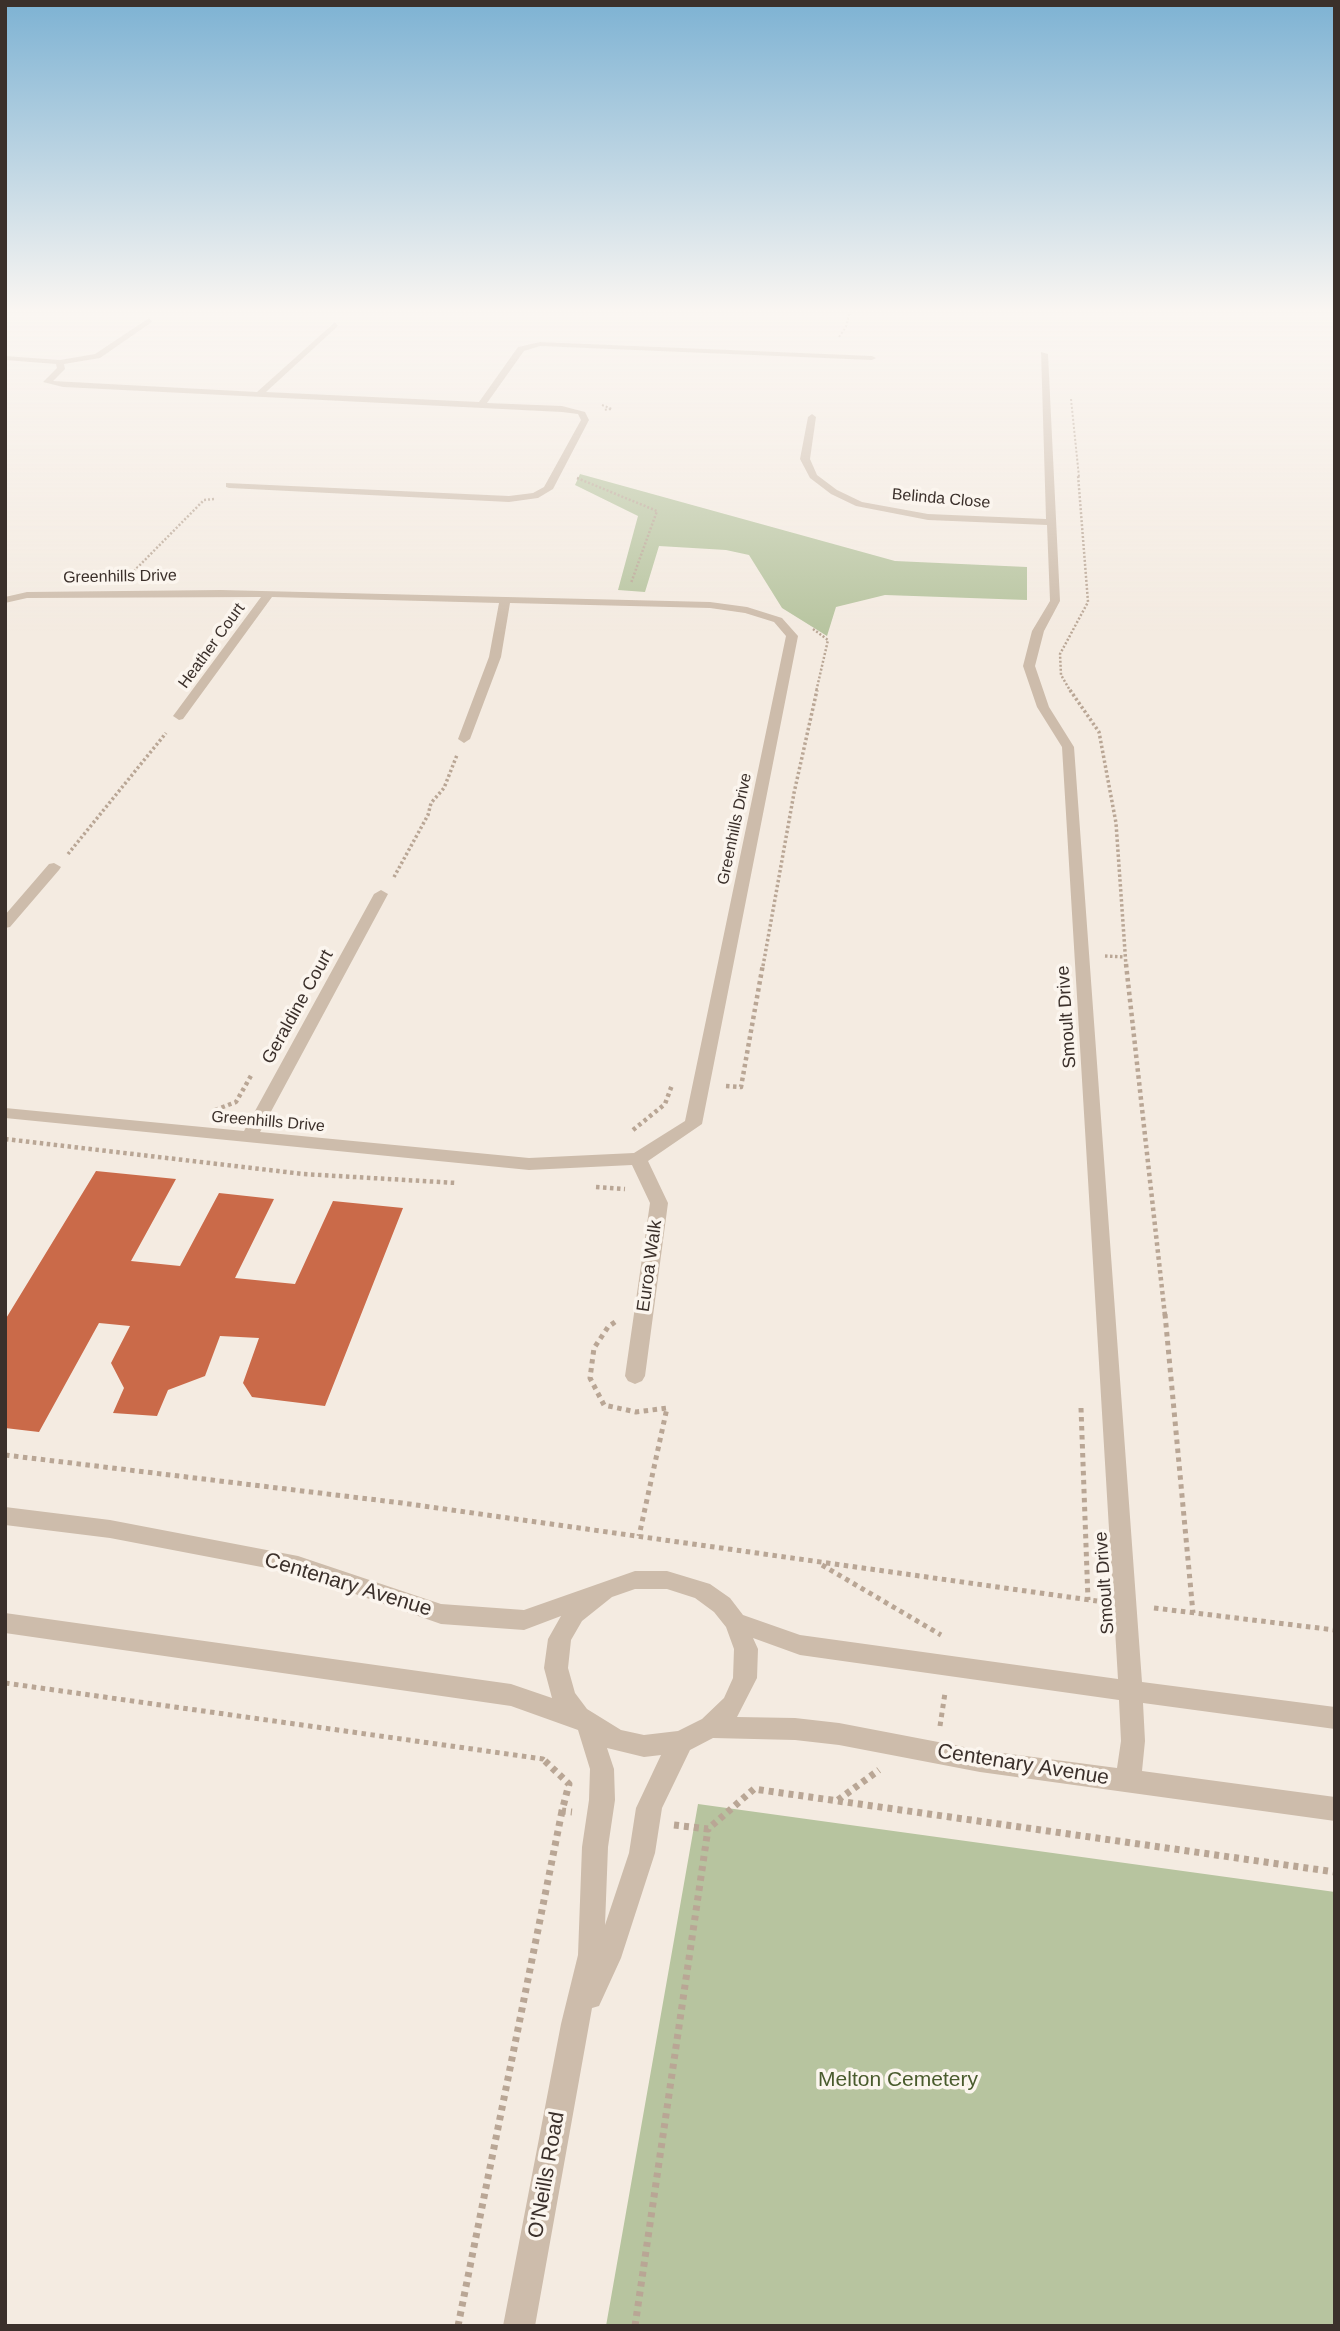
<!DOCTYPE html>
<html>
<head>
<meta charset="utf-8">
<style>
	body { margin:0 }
	#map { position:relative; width:1340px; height:2331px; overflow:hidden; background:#f4ebe1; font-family:Helvetica,sans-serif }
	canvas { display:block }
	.frame { position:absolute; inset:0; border:7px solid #3b302b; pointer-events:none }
</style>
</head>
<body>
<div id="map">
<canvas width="1340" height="2331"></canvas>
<div class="frame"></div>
</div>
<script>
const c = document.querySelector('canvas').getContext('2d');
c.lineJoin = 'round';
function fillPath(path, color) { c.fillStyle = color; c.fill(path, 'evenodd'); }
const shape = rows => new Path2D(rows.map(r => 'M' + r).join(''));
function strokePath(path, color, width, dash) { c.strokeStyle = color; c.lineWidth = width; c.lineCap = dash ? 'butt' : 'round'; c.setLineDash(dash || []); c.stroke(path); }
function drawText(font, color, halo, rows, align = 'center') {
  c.font = font + ' Helvetica,sans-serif'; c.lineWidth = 7; c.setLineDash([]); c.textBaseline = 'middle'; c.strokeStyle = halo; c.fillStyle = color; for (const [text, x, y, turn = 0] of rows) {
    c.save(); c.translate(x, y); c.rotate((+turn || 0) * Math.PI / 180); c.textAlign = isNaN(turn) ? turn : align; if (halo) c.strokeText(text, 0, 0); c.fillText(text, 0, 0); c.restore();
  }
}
const green = shape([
	[580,474,895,561,1027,567,1027,600,885,595,836,607,827,636,782,608,749,555,726,550,659,546,645,592,618,590,638,516,575,485],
	[698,1804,1335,1892,1335,2326,606,2326]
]);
const building = shape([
	[96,1171,176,1179,131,1261,180,1266,219,1193,274,1199,235,1278,295,1284,333,1201,403,1208,325,1406,252,1397,243,1383,259,1338,220,1336,205,1376,168,1390,157,1416,113,1413,124,1388,111,1363,130,1326,99,1323,39,1432,5,1428,5,1320]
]);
const pathFar5 = shape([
	[839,337,846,327,851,308],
	[1071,399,1079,477],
	[602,405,612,409,603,410]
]);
const pathFar4 = shape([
	[577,478,657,511,631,583],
	[131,574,204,500,214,499],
	[813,629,828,640,816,692],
	[1071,692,1061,675,1060,654,1088,602,1078,475]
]);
const pathFar3 = shape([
	[1070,690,1099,732,1116,823,1126,966],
	[68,854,166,733],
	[394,877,428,815,431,803,444,788,457,755],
	[1105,956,1125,957],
	[763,966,794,793,817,690]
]);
const pathFar2 = shape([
	[1126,964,1165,1316],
	[726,1086,741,1087,763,964],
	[215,1110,236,1102,252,1074],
	[633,1130,665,1104,672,1085],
	[5,1139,303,1174,457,1183],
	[596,1187,625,1189]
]);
const pathFar1 = shape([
	[1165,1314,1193,1613],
	[615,1322,608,1327,594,1348,590,1378,604,1405,636,1412,667,1408,639,1536],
	[1081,1408,1088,1600],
	[5,1455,402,1503,1097,1601],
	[822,1565,941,1635],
	[1154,1608,1335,1630],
	[5,1683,543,1759,547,1762],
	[940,1726,945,1693]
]);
const path = shape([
	[545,1761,569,1784,562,1811,572,1812],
	[838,1800,879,1770],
	[674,1825,708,1829,754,1789,1335,1872],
	[458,2326,562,1811],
	[635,2326,708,1829]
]);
const minor = shape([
	[149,318,152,322,100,358,64,364,65,369,53,381,257,392,335,322,338,326,266,392,479,402,518,347,540,342,872,356,876,358,872,360,540,346,524,351,487,403,562,406,585,412,589,420,553,489,538,498,509,502,229,488,226,487,226,483,509,496,533,493,544,487,581,420,578,414,562,412,63,387,43,382,57,368,56,364,5,360,5,356,60,360,95,354,149,318],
	[1041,352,1048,354,1060,601,1044,631,1035,666,1049,707,1074,747,1142,1682,1335,1707,1335,1729,1143,1703,1145,1741,1142,1771,1335,1797,1335,1821,980,1772,839,1745,795,1740,713,1738,690,1750,662,1808,655,1853,621,1958,599,2006,592,2008,535,2326,503,2326,561,2024,578,1955,582,1847,589,1800,590,1769,578,1730,511,1706,5,1633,5,1613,511,1684,552,1698,544,1668,548,1639,561,1616,524,1630,441,1624,298,1574,110,1538,5,1525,5,1507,110,1520,298,1556,441,1604,524,1610,635,1571,667,1571,710,1584,730,1598,743,1615,800,1635,1118,1679,1062,747,1037,707,1023,666,1032,631,1050,601,1047,525,928,520,856,506,831,494,810,478,800,459,808,417,812,414,816,417,810,459,817,475,837,490,862,502,928,514,1046,519,1041,352],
	[635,1589,667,1589,695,1598,714,1612,726,1627,734,1649,733,1678,724,1698,702,1719,678,1731,644,1735,621,1730,587,1709,575,1693,568,1668,571,1640,582,1621,612,1597,635,1589],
	[753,1638,800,1655,1119,1700,1121,1741,1117,1768,980,1750,839,1723,795,1718,737,1717,757,1678,758,1649,753,1638],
	[607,1748,644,1757,661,1755,636,1808,629,1853,605,1925,608,1847,615,1800,614,1769,607,1748],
	[221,590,710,602,747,607,782,618,798,636,702,1124,648,1161,668,1203,645,1376,642,1381,635,1384,628,1381,625,1376,650,1203,632,1165,529,1170,5,1118,5,1108,244,1131,374,894,381,890,388,894,260,1132,529,1158,634,1153,685,1121,786,636,774,622,745,613,710,608,510,603,501,657,470,739,464,743,458,739,489,657,499,603,272,597,183,719,179,720,173,716,261,597,27,598,5,603,5,597,27,592,221,590],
	[54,863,61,867,59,870,10,927,5,928,5,915,49,864,54,863]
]);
const farStreetnames = [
	["Belinda Close",941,499,5],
	["Greenhills Drive",120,577,-1],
	["Heather Court",212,646,-54],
	["Greenhills Drive",735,829,-78],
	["Greenhills Drive",268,1122,5]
];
const streetNames = [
	["Geraldine Court",298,1007,-61],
	["Smoult Drive",1067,1017,-94],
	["Euroa Walk",650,1266,-82],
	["Smoult Drive",1105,1583,-94]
];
const nearStreetnames = [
	["Centenary Avenue",348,1585,17],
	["Centenary Avenue",1023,1765,9],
	["O'Neills Road",547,2175,-80]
];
const nearParknames = [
	["Melton Cemetery",898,2080]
];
fillPath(green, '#b7c49f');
fillPath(building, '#ca6a49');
strokePath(pathFar5, '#b9a695', 2, [2, 2]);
strokePath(pathFar4, '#b9a695', 2.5, [2, 2]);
strokePath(pathFar3, '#b9a695', 3.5, [2.5, 2.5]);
strokePath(pathFar2, '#b9a695', 4.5, [3.5, 3.5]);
strokePath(pathFar1, '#b9a695', 5, [4.5, 4.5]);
strokePath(path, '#b9a695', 7, [5, 5]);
fillPath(minor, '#cdbcab');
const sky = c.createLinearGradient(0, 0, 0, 634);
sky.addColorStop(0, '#7db2d3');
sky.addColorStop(0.49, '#faf6f2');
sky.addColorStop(1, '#faf6f200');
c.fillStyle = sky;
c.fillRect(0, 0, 1340, 634);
drawText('16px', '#3b302b', '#fbf5ee', farStreetnames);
drawText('18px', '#3b302b', '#fbf5ee', streetNames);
drawText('21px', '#3b302b', '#fbf5ee', nearStreetnames);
drawText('21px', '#495b2d', '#fbf5ee', nearParknames);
</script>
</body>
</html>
